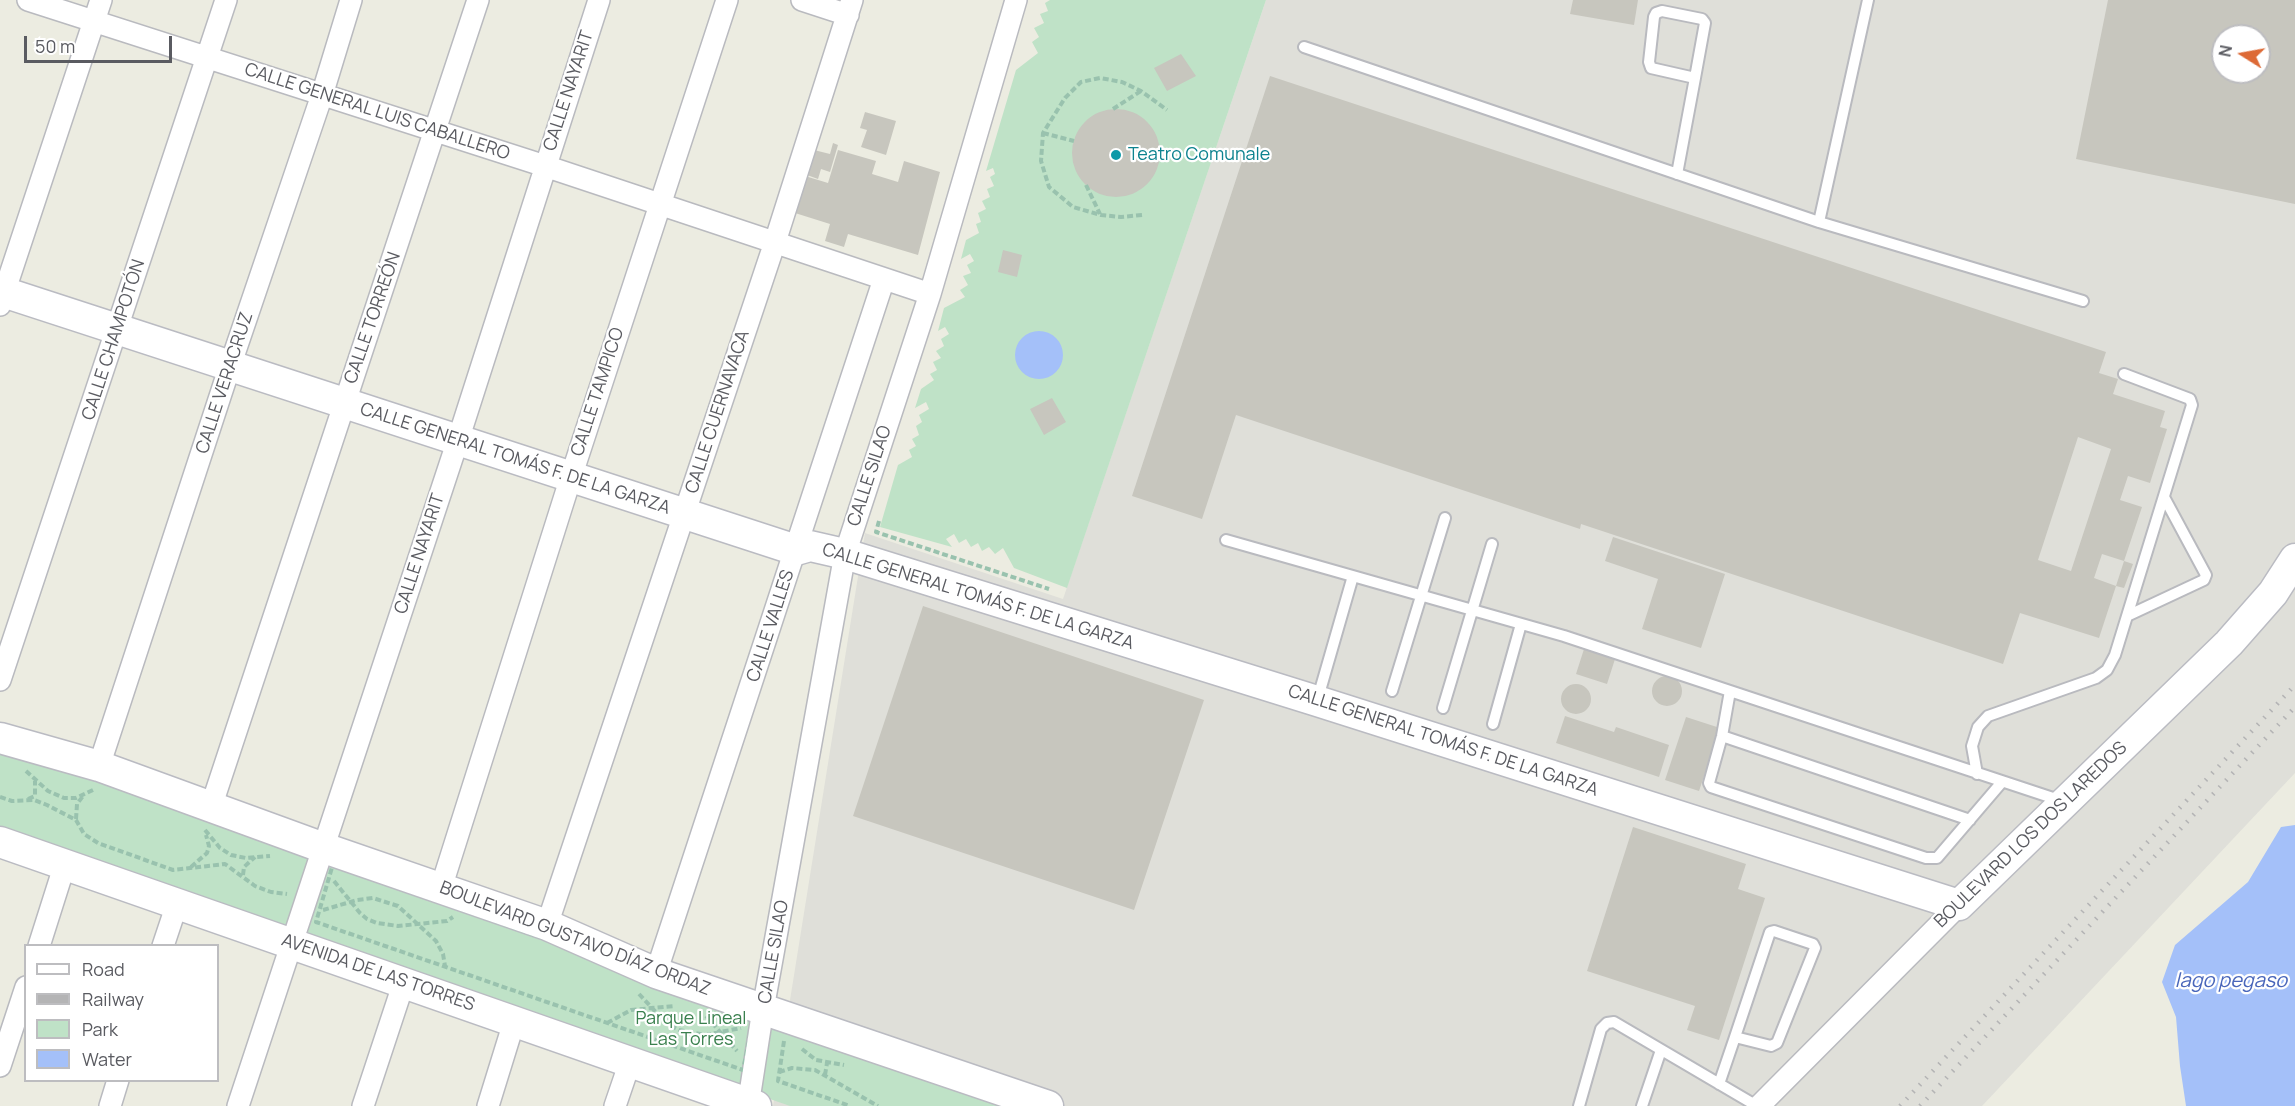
<!DOCTYPE html>
<html>
<head>
<meta charset="utf-8">
<style>
	body { margin:0 }
	#map { position:relative; width:2295px; height:1106px; overflow:hidden; background:#ecece1; font-family:Manrope,sans-serif }
	canvas { display:block }
	.legend { position:absolute; left:24px; top:944px; width:195px; height:138px; box-sizing:border-box; background:#fff; border:2px solid #bdbdc0; margin:0; padding:8px 10px; list-style:none; font-size:18px; color:#5a5b61 }
	.legend li { display:flex; align-items:center; gap:12px; height:30px }
	.legend b { width:30px; border:2px solid #bdbdc0 }
	.north { position:absolute; left:2211px; top:24px; width:60px; height:60px; box-sizing:border-box; background:#fff; border:2px solid #bdbdc0; border-radius:50%; rotate:281deg; font-size:16px; font-weight:700; line-height:24px; text-align:center; color:#5a5b61 }
	.north::after { content:''; display:block; margin:auto; width:21px; height:27px; background:#dd6a36; clip-path:polygon(50% 0,100% 100%,50% 72%,0 100%) }
	.scale { position:absolute; left:24px; top:36px; width:148px; height:27px; box-sizing:border-box; border:3px solid #5a5b61; border-top:0; padding-left:8px; font-size:18px; line-height:21px; white-space:nowrap; color:#5a5b61; -webkit-text-stroke:4px #fff; paint-order:stroke }
</style>
</head>
<body>
<div id="map">
<canvas width="2295" height="1106"></canvas>
<ul class="legend">
<li><b style="height:8px;background:#fff"></b>Road</li>
<li><b style="height:8px;background:#b4b4b5"></b>Railway</li>
<li><b style="height:16px;background:#bfe2c7"></b>Park</li>
<li><b style="height:16px;background:#a4c0f9"></b>Water</li>
</ul>
<div class="north">N</div>
<div class="scale">50 m</div>
</div>
<script>
const c = document.querySelector('canvas').getContext('2d');
c.lineJoin = 'round';
function fillPath(path, color) { c.fillStyle = color; c.fill(path, 'evenodd'); }
const shape = rows => new Path2D(rows.map(r => 'M' + r).join(''));
function strokePath(path, color, width, dash) { c.strokeStyle = color; c.lineWidth = width; c.lineCap = dash ? 'butt' : 'round'; c.setLineDash(dash || []); c.stroke(path); }
function drawText(font, color, halo, rows, align = 'center') {
  c.font = font + ' Manrope,sans-serif'; c.lineWidth = 4.5; c.setLineDash([]); c.textBaseline = 'middle'; c.strokeStyle = halo; c.fillStyle = color; for (const [text, x, y, turn = 0] of rows) {
    c.save(); c.translate(x, y); c.rotate((+turn || 0) * Math.PI / 180); c.textAlign = isNaN(turn) ? turn : align; if (halo) c.strokeText(text, 0, 0); c.fillText(text, 0, 0); c.restore();
  }
}
const industrial = shape([
	[1266,0,2295,0,2295,773,1982,1106,773,1106,865,533,1063,599],
	[2223,36,2259,36,2259,72,2223,72]
]);
const green = shape([
	[1050,0,1266,0,1067,588,1014,568,1003,548,995,554,989,547,982,551,978,543,971,547,966,539,959,543,954,534,946,539,952,547,880,527,898,465,912,457,909,450,916,446,912,439,919,435,916,426,922,422,919,415,929,409,926,402,915,408,921,389,934,380,930,374,937,370,933,362,941,358,936,351,944,346,941,339,949,334,945,327,938,331,944,308,965,297,960,290,968,285,963,276,971,273,967,265,974,261,970,254,961,259,966,240,979,233,976,224,981,222,978,213,986,209,982,201,990,197,987,189,994,186,990,177,995,174,993,168,986,171,1016,70,1038,53,1032,42,1039,37,1034,28,1044,23,1040,14,1048,11,1045,3],
	[0,748,767,1013,1042,1106,790,1106,0,830]
]);
const water = shape([
	'1015 355a24 24 0 1 1 48 0a24 24 0 1 1-48 0Z',
	[2295,825,2295,1106,2186,1106,2180,1066,2176,1017,2162,982,2175,945,2248,882,2281,827]
]);
const building = shape([
	[1573,0,1638,0,1634,25,1570,14],
	[2108,0,2295,0,2295,204,2076,159],
	[2223,36,2259,36,2259,72,2223,72],
	[1181,54,1196,76,1167,91,1154,68],
	[1270,76,2106,352,2099,373,2118,379,2113,394,2165,411,2160,427,2167,429,2150,483,2128,476,2120,500,2142,507,2124,561,2102,554,2094,578,2116,586,2124,561,2133,564,2124,588,2116,586,2099,638,2020,613,2003,664,1581,524,1580,529,1236,415,1202,519,1132,496],
	[2078,437,2111,449,2071,571,2038,560],
	'1072 153a44 44 0 1 1 88 0a44 44 0 1 1-88 0Z',
	[865,112,896,121,886,155,861,147,867,130,860,128],
	[833,143,838,145,830,172,821,169,818,179,807,175,814,150,830,154],
	[838,150,876,161,872,174,898,182,904,161,940,172,918,255,848,234,844,247,825,241,830,224,795,213,805,176,828,183],
	[1003,250,1022,255,1017,277,998,272],
	[1052,398,1066,422,1044,435,1030,409],
	[1613,537,1725,574,1701,648,1642,629,1658,579,1605,561],
	[923,606,1204,700,1134,910,853,816],
	[1584,649,1615,659,1607,684,1576,674],
	'1652 691a15 15 0 1 1 30 0a15 15 0 1 1-30 0Z',
	'1561 699a15 15 0 1 1 30 0a15 15 0 1 1-30 0Z',
	[1565,716,1614,732,1616,727,1669,745,1659,777,1556,743],
	[1686,717,1720,728,1699,791,1665,780],
	[1633,827,1746,864,1738,889,1765,898,1719,1040,1687,1030,1695,1006,1587,971]
]);
const path = shape([
	[1113,109,1141,91],
	[1043,133,1074,141],
	[1086,185,1100,214],
	[1142,215,1121,217,1101,215,1073,207,1049,187,1041,161,1043,133,1065,98,1081,82,1100,78,1122,82,1141,91,1167,110],
	[879,521,876,532,1049,589],
	[26,771,48,791,64,798,76,798,95,789],
	[0,797,12,801,34,800,47,805,76,820,84,834,98,843,173,870,225,864,255,886,271,892,287,894],
	[28,799,35,796,35,781],
	[76,819,77,804,83,796],
	[205,830,220,848,231,855,246,858,270,856],
	[333,864,755,1012,743,1070,316,922,333,864],
	[191,867,207,853,209,846,206,835],
	[243,875,244,867,255,857],
	[334,881,360,913,367,919,377,923,398,926,447,921,453,917],
	[323,910,357,900,373,898,398,906,436,941,443,954,445,966],
	[639,994,667,1024,679,1030,705,1035,741,1028],
	[706,1016,737,1051],
	[607,1023,631,1010,674,1006],
	[784,1041,778,1081,850,1106],
	[802,1049,816,1060,844,1065],
	[779,1072,792,1068,815,1070,878,1106],
	[825,1075,827,1063]
]);
const lane = shape([
	[1304,47,1819,222,2083,301],
	[1677,174,1695,78,1705,23,1702,19,1662,11,1656,13,1654,17,1649,62,1651,68,1695,78],
	[1819,222,1868,0],
	[1226,540,1564,636,2062,801],
	[2127,616,2204,580,2206,575,2164,497],
	[1392,691,1445,518],
	[1730,691,1722,736,1709,783,1711,787,1926,858,1937,858,2002,782],
	[1317,701,1353,576],
	[1443,708,1492,544],
	[1493,724,1521,624],
	[1722,736,1970,820],
	[1977,774,1972,746,1978,727,1988,716,2096,678,2107,670,2115,655,2192,405,2190,399,2124,374],
	[1719,1084,1735,1037,1770,932,1774,931,1813,944,1815,948,1777,1043,1771,1046,1735,1037],
	[1579,1106,1601,1029,1607,1023,1614,1022,1757,1106],
	[1642,1106,1661,1050]
]);
const street = shape([
	[28,0,545,166,930,294],
	[802,0,848,15],
	[0,305,101,0],
	[0,680,226,0],
	[99,766,230,366,322,95,351,0],
	[211,807,478,0],
	[441,888,571,477,727,0],
	[547,925,775,242,852,0],
	[39,946,65,864],
	[163,946,177,904],
	[656,973,884,279],
	[0,1066,26,987],
	[110,1106,118,1080],
	[238,1106,458,440,599,0],
	[363,1106,404,982],
	[488,1106,514,1022],
	[615,1106,630,1062],
	[748,1106,763,1009,845,554,930,294,1016,0],
	[1759,1106,1959,905]
]);
const secondary = shape([
	[0,291,796,550,810,546,845,554,1317,701,1959,905,2229,643,2273,593,2295,559],
	[0,738,99,766,324,848,547,925,656,973,1048,1106],
	[0,842,756,1106]
]);
const rail = shape([
	[1900,1106,2295,685],
	[1920,1106,2295,707]
]);
const markers = [
	[1116,155,6,"#0f9aa8"]
];
const streetNames = [
	["CALLE NAYARIT",569,91,-72],
	["CALLE GENERAL LUIS CABALLERO",377,112,18],
	["CALLE TORREÓN",373,318,-71],
	["CALLE CHAMPOTÓN",114,340,-72],
	["CALLE VERACRUZ",225,383,-72],
	["CALLE TAMPICO",598,392,-72],
	["CALLE CUERNAVACA",718,412,-72],
	["CALLE GENERAL TOMÁS F. DE LA GARZA",515,459,18],
	["CALLE SILAO",870,476,-72],
	["CALLE NAYARIT",420,554,-72],
	["CALLE GENERAL TOMÁS F. DE LA GARZA",978,597,17],
	["CALLE VALLES",771,626,-72],
	["CALLE GENERAL TOMÁS F. DE LA GARZA",1443,741,18],
	["BOULEVARD LOS DOS LAREDOS",2031,835,-44],
	["BOULEVARD GUSTAVO DÍAZ ORDAZ",575,939,21],
	["CALLE SILAO",774,952,-80],
	["AVENIDA DE LAS TORRES",378,973,19]
];
const cultureNames = [
	["Teatro Comunale",1128,155]
];
const parkNames = [
	["Parque Lineal",691,1019],
	["Las Torres",691,1040]
];
const waterNames = [
	["lago pegaso",2231,981]
];
fillPath(industrial, '#dfdfd9');
fillPath(green, '#bfe2c7');
fillPath(water, '#a4c0f9');
fillPath(building, '#c7c6be');
strokePath(lane, '#b9babf', 14);
strokePath(street, '#b9babf', 24);
strokePath(secondary, '#babbc2', 33);
strokePath(path, '#99c2ae', 4, [6, 3]);
strokePath(lane, '#fff', 10);
strokePath(street, '#fff', 21);
strokePath(secondary, '#fff', 30);
strokePath(rail, '#b4b4b5', 4.5, [1.5, 8]);
for (const [x, y, r, color] of markers) { const dot = new Path2D(); dot.arc(x, y, r, 0, 2 * Math.PI); c.fillStyle = color; c.fill(dot); strokePath(dot, '#fff', 2); }
drawText('18px', '#5a5b61', '#fff', streetNames);
drawText('18px', '#0d838f', '#fff', cultureNames, 'left');
drawText('18px', '#3a804e', '#fff', parkNames);
drawText('italic 20px', '#4966ba', '#fff', waterNames);
</script>
</body>
</html>
